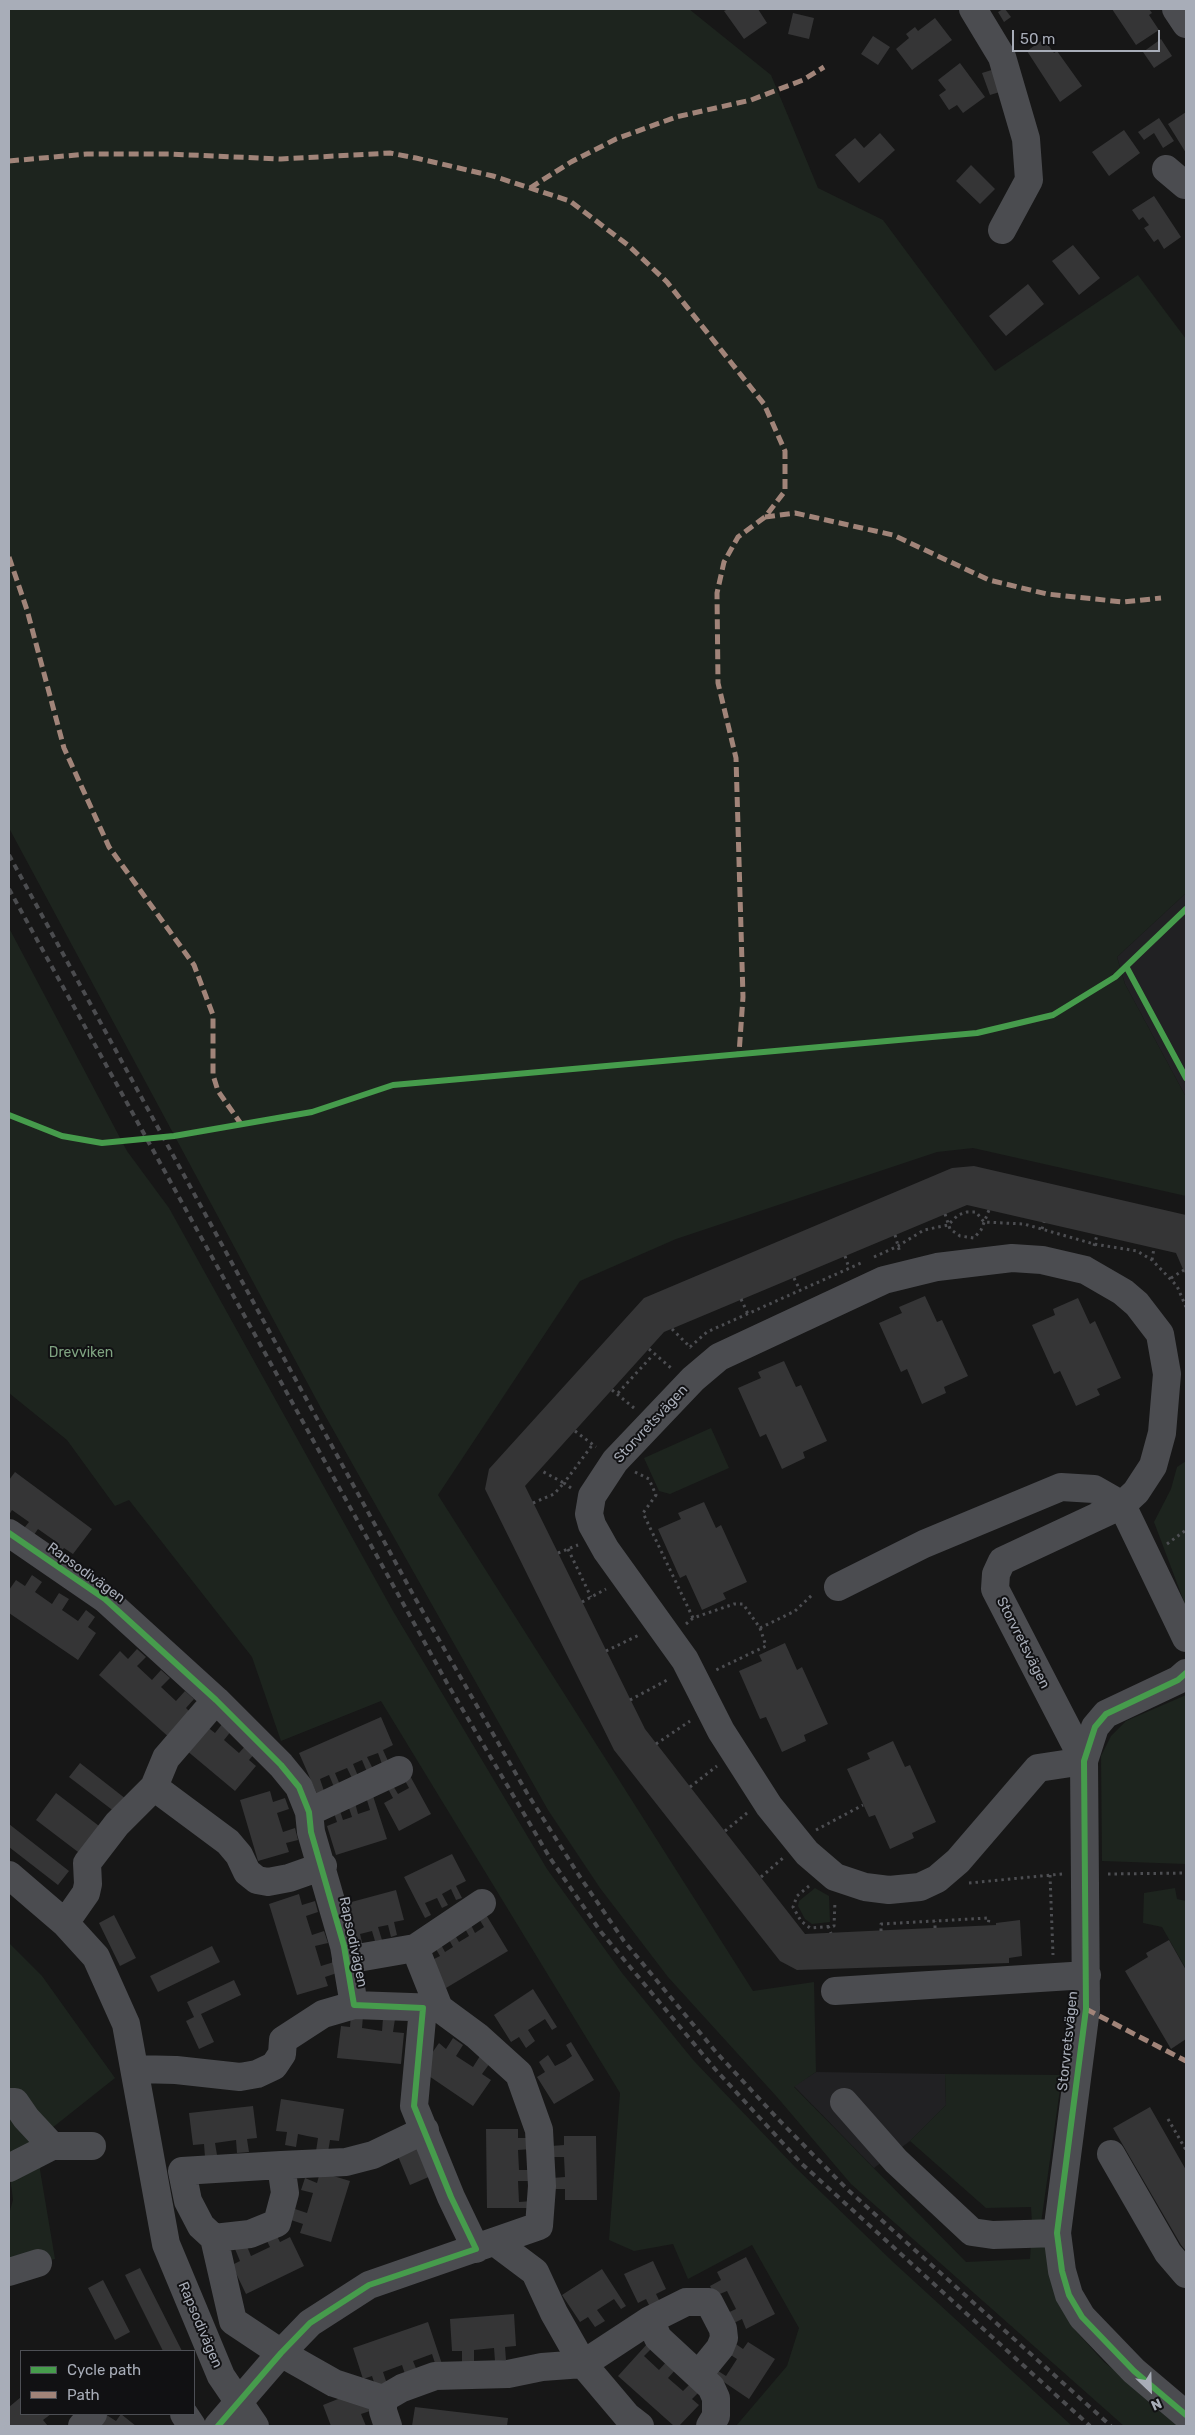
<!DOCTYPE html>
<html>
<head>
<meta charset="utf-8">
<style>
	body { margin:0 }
	#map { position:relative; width:1195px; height:2435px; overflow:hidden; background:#171717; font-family:Rubik,sans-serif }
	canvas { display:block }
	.frame { position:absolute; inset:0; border:10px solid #a8adb8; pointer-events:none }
	.legend { position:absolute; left:20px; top:2350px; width:175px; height:65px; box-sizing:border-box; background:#111113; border:1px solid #4d4f55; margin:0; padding:6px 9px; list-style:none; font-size:15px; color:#a8adb8 }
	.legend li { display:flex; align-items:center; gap:10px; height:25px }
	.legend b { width:25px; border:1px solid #4d4f55 }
	.north { position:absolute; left:1125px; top:2365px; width:50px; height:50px; -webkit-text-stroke:4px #111113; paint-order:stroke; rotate:156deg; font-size:14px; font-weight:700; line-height:20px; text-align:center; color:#a8adb8 }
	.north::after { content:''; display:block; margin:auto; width:18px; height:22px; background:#a8adb8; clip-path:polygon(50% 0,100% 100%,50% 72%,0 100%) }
	.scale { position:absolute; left:1012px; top:30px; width:148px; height:22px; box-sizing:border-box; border:2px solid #a8adb8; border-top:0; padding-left:6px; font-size:15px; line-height:18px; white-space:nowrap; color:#a8adb8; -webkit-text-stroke:4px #111113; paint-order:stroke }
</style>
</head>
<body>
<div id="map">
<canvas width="1195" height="2435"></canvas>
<div class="frame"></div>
<ul class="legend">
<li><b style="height:6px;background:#469c4c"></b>Cycle path</li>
<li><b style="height:6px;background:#a18479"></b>Path</li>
</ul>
<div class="north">N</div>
<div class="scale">50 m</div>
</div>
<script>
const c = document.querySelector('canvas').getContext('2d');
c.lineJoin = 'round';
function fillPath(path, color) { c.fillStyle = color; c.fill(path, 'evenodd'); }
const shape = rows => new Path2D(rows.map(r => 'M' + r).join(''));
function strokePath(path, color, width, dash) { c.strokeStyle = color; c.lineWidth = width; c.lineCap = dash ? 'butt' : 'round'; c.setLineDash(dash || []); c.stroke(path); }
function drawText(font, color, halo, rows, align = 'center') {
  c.font = font + ' Rubik,sans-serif'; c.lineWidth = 4; c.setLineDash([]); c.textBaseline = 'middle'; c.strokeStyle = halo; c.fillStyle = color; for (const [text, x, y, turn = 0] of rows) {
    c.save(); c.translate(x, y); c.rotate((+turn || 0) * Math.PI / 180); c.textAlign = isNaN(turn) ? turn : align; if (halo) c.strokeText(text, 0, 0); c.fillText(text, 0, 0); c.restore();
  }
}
const built = shape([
	[1186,893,1186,1097,1125,984,1117,957],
	[816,2072,945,2074,946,2105,910,2141,874,2168,794,2086]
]);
const green = shape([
	[9,9,689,9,771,75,818,188,883,220,995,371,1138,275,1186,339,1186,893,1117,957,1125,984,1186,1097,1186,1196,973,1148,937,1152,676,1239,580,1281,438,1495,753,1991,814,1982,816,2072,794,2087,966,2262,1030,2259,1031,2243,1044,2242,1060,2301,1075,2330,1104,2362,1184,2426,1124,2426,851,2184,777,2097,668,1977,600,1888,548,1810,322,1410,9,828],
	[9,928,127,1151,169,1208,393,1611,547,1869,622,1973,694,2061,796,2168,892,2261,1072,2426,736,2426,787,2366,799,2328,752,2245,688,2279,673,2244,634,2251,609,2240,620,2093,381,1701,281,1741,252,1657,129,1500,115,1506,67,1440,9,1393],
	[711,1428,729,1468,670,1494,659,1491,644,1458],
	[1186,1461,1186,1607,1154,1522,1171,1489,1177,1467],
	[1186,1695,1186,1864,1102,1861,1101,1756,1111,1736,1126,1721],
	[815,1888,829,1896,830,1922,812,1924,805,1919,798,1906,799,1901],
	[1175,1888,1177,1899,1186,1901,1186,1969,1162,1927,1143,1923,1144,1893],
	[9,1943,42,1976,115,2078,47,2132,40,2170,55,2259,9,2269,9,2214,13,2200,9,2169],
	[945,2074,1062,2075,1041,2223,1032,2223,1031,2207,986,2208,910,2141,946,2105]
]);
const building = shape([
	[728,9,758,9,767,23,744,39,724,11],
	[1003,9,1005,9,1011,17,1004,22,998,12],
	[1112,9,1149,9,1152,13,1149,15,1159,30,1136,45],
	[793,13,814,18,809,39,788,34],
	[935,18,952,40,912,70,896,49,909,38,906,34,915,27,918,31],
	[873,36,890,47,878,65,861,54],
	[1044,39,1054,53,1057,51,1082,86,1060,102,1027,51],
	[1161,39,1172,56,1154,68,1143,52],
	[960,63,985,97,963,113,957,105,949,110,939,95,946,90,938,80],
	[998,68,1006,90,990,95,982,73],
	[1186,112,1186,153,1168,124],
	[1159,118,1174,141,1163,148,1154,133,1144,140,1138,132],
	[1124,130,1140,153,1109,176,1092,152],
	[880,133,895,150,859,183,835,155,855,138,864,148],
	[971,165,995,189,980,204,956,181],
	[1154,196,1181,237,1164,249,1158,239,1154,242,1144,228,1149,225,1143,217,1139,220,1132,210],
	[1073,245,1100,278,1079,295,1052,261],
	[1028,284,1044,304,1006,336,989,316],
	[974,1166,1186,1215,1186,1276,1176,1253,967,1205,664,1332,525,1486,645,1729,805,1934,996,1925,996,1923,1020,1920,1022,1956,1009,1958,1009,1963,797,1970,780,1961,614,1750,485,1489,489,1469,644,1298,952,1168],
	[925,1296,937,1322,942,1320,968,1376,944,1387,946,1393,922,1404,907,1369,901,1372,879,1323,902,1313,899,1307],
	[1078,1298,1090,1324,1095,1321,1121,1378,1097,1389,1100,1395,1076,1406,1060,1371,1054,1374,1032,1325,1055,1315,1053,1309],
	[784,1361,796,1387,801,1385,827,1441,803,1452,805,1458,782,1469,766,1434,760,1437,738,1388,761,1378,758,1372],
	[15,1472,92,1529,73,1554,64,1548,56,1558,47,1551,55,1541,38,1529,31,1539,21,1532,29,1522,12,1510,9,1515,9,1480],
	[704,1502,716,1528,721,1525,747,1582,723,1593,726,1599,702,1610,686,1575,680,1578,658,1529,681,1519,678,1513],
	[32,1575,42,1582,35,1592,52,1604,59,1593,69,1599,62,1610,78,1621,86,1610,95,1617,88,1627,96,1633,78,1660,9,1613,9,1590,16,1580,25,1586],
	[785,1643,797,1670,802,1667,828,1724,804,1735,806,1741,782,1752,766,1717,760,1719,739,1671,762,1661,759,1655],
	[137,1649,146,1657,137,1666,152,1680,161,1670,170,1678,161,1687,176,1701,185,1691,194,1699,186,1708,193,1715,171,1739,99,1675,120,1651,128,1659],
	[381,1717,393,1745,383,1750,388,1761,382,1764,378,1753,367,1757,373,1769,367,1772,362,1760,353,1764,358,1776,352,1778,347,1768,335,1773,340,1785,334,1787,329,1775,320,1779,324,1791,317,1794,299,1753],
	[223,1723,232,1730,224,1740,239,1753,248,1743,257,1751,249,1760,256,1766,235,1791,186,1750,206,1726,215,1733],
	[893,1741,905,1767,910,1765,936,1822,912,1833,914,1838,890,1849,875,1815,869,1817,847,1769,870,1759,867,1753],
	[80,1763,126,1799,115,1812,69,1777],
	[409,1774,431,1814,399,1831,384,1803,393,1798,387,1787,392,1784,398,1794,409,1788,403,1777],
	[270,1791,273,1802,285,1798,289,1809,277,1813,283,1832,295,1828,298,1840,286,1843,289,1852,258,1861,240,1800],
	[56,1793,103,1829,82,1855,36,1820],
	[373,1796,387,1839,336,1855,327,1826,337,1822,333,1810,339,1808,343,1820,352,1817,348,1805,355,1803,358,1814,370,1810,366,1797],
	[9,1824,69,1871,58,1885,9,1847],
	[452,1854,466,1881,456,1886,462,1898,456,1900,451,1889,442,1894,448,1905,442,1908,437,1898,425,1903,431,1915,425,1918,404,1877],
	[396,1890,404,1920,394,1922,397,1935,391,1937,388,1925,378,1927,382,1940,375,1941,372,1931,360,1934,363,1946,357,1948,344,1904],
	[299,1894,302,1905,315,1901,318,1912,306,1916,312,1935,324,1931,328,1943,315,1946,321,1966,334,1962,337,1973,325,1977,328,1986,297,1995,269,1904],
	[485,1913,508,1951,446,1988,430,1961,440,1956,433,1944,439,1941,445,1952,453,1947,447,1936,453,1932,459,1942,469,1936,463,1925,469,1921,475,1933,484,1927,478,1917],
	[114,1915,136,1958,120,1966,99,1923],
	[1169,1940,1186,1970,1186,2039,1171,2049,1125,1971,1148,1957,1146,1953],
	[212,1946,220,1962,158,1992,150,1976],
	[234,1980,241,1995,201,2014,214,2042,199,2049,186,2021,194,2017,187,2002],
	[533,1989,557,2027,552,2030,545,2019,528,2030,535,2041,526,2048,519,2037,511,2042,494,2015],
	[351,2014,363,2016,362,2028,382,2031,383,2018,395,2019,393,2032,404,2033,401,2064,337,2058,341,2026,350,2027],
	[453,2038,463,2045,456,2056,473,2067,480,2056,490,2063,482,2074,491,2080,473,2106,420,2070,439,2043,446,2049],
	[571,2042,594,2080,554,2104,537,2077,545,2072,539,2062,548,2055,555,2066,565,2061,572,2056,566,2045],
	[281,2099,344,2109,339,2141,330,2140,328,2152,316,2151,318,2138,307,2136,298,2134,296,2147,285,2145,287,2132,276,2131],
	[253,2106,257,2138,247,2139,249,2152,237,2153,236,2140,215,2143,217,2155,205,2157,204,2144,193,2145,189,2113],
	[1150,2107,1186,2170,1186,2251,1181,2245,1113,2128],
	[486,2129,518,2129,518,2138,531,2138,531,2149,518,2150,519,2170,531,2170,532,2181,518,2181,519,2202,532,2201,532,2208,487,2208],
	[564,2136,596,2136,597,2200,565,2200,565,2189,552,2189,552,2178,565,2177,564,2157,551,2157,551,2146,564,2145],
	[422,2137,438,2173,410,2185,395,2149],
	[320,2172,350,2181,331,2242,300,2233,303,2224,291,2220,295,2209,307,2213,313,2193,301,2190,305,2178,317,2183],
	[274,2230,280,2242,290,2237,304,2266,246,2294,232,2265,240,2261,235,2249,246,2244,251,2256,270,2247,264,2235],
	[746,2257,775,2314,746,2329,742,2319,730,2325,725,2314,736,2309,727,2291,715,2296,710,2286,721,2280,717,2272],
	[653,2261,666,2289,656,2294,662,2306,652,2311,646,2299,638,2303,624,2274],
	[140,2268,182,2351,163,2351,125,2275],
	[602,2269,626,2306,621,2309,614,2299,597,2310,605,2321,595,2327,588,2317,580,2322,562,2295],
	[103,2280,130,2332,115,2340,88,2288],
	[514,2314,516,2346,505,2347,506,2360,495,2361,494,2348,474,2350,474,2362,462,2363,462,2351,452,2351,450,2319],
	[428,2322,442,2364,436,2366,432,2354,413,2361,418,2373,406,2377,402,2365,383,2372,387,2384,376,2388,372,2376,363,2379,353,2348],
	[733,2342,743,2349,748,2342,775,2359,749,2399,712,2374,715,2369,726,2376,737,2359,726,2352],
	[648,2343,653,2347,644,2356,659,2370,668,2360,677,2368,668,2378,683,2391,692,2382,701,2390,692,2399,699,2405,679,2426,674,2426,618,2376],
	[353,2393,373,2410,361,2414,366,2426,331,2426,323,2405],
	[21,2397,21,2414,51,2414,43,2420,48,2426,9,2426,9,2407],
	[415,2407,508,2418,507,2426,412,2426],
	[105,2414,116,2421,121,2414,136,2426,103,2426,98,2422]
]);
const path = shape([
	[1127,968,1186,1078],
	[9,1115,62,1136,102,1143,135,1140],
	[174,1136,312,1112,393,1085,977,1033,1053,1015,1115,977,1186,909],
	[945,1214,950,1229,960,1236,974,1238,981,1230,989,1210],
	[1042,1229,1044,1222],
	[895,1235,900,1253],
	[1094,1246,1097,1235],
	[845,1256,849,1268],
	[874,1257,898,1246,924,1230,948,1225,958,1215,967,1212,976,1212,984,1222,1024,1224,1094,1244,1137,1251,1152,1260,1177,1286,1186,1307],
	[1152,1260,1154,1248],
	[794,1278,800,1290],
	[1171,1278,1184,1270],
	[741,1299,748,1314],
	[672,1329,691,1348],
	[690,1347,707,1332,861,1263],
	[649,1349,671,1368],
	[612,1390,634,1408],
	[618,1393,652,1356],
	[575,1431,596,1447],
	[635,1472,649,1479,656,1495,643,1513,693,1618],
	[571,1488,564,1483,593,1444],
	[533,1503,554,1494,564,1483,540,1470],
	[1167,1544,1186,1530],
	[568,1549,591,1597],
	[558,1553,578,1545],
	[582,1602,606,1589],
	[686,1624,693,1618,734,1604,743,1604,760,1628,766,1646,716,1670],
	[760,1628,795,1611,813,1594],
	[606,1651,639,1635],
	[630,1700,669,1679],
	[656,1744,690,1721],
	[690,1787,717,1766],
	[816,1830,863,1805],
	[725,1831,747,1813],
	[1108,1874,1186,1873],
	[1050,1875,1053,1955],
	[761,1877,783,1858],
	[969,1883,1062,1874],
	[809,1886,797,1896,793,1907,801,1921,810,1928,834,1926,835,1901],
	[828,1926,831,1933],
	[935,1928,935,1921],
	[881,1931,881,1924,989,1918,988,1926],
	[1168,2119,1186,2150]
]);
const minor = shape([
	[973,9,1002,57,1026,139,1029,180,1002,230],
	[1176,9,1186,24],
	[1166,169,1185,185],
	[9,1533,105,1599,216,1700,281,1765,299,1787,309,1812,311,1832,344,1946,354,2005],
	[838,1587,924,1544,1061,1487,1094,1489,1122,1505,1136,1492,1153,1466,1162,1433,1167,1374,1160,1334,1137,1304,1123,1292,1085,1270,1042,1260,1012,1258,937,1267,884,1280,719,1357,693,1379,615,1461,592,1496,589,1514,592,1525,606,1550,685,1660,721,1731,769,1806,807,1853,835,1877,865,1887,889,1890,920,1887,937,1879,958,1861,1038,1768,1084,1761],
	[1186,1673,1178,1680,1106,1714,1095,1727,1084,1761,1086,2009,1057,2233,1062,2271,1069,2295,1082,2317,1134,2371,1186,2415],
	[1084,1761,995,1589,996,1574,1002,1561,1122,1505,1186,1638],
	[154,1787,228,1842,239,1855,247,1872,257,1880,268,1882,289,1878,323,1866],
	[309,1812,399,1770],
	[9,1875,65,1923,96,1957,126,2024,166,2244,221,2376,255,2426],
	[65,1923,86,1893,88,1884,87,1863,117,1824,154,1787,166,1758,216,1700],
	[415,1948,439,2008],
	[346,1960,415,1948,482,1903],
	[835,1991,1087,1975],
	[423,2008,414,2106,451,2197,476,2249],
	[135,2069,176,2070,240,2077,257,2074,274,2066,282,2054,283,2040,323,2014,354,2005,439,2008,477,2036,519,2074,539,2130,542,2186,539,2226,369,2285,310,2323,281,2353,218,2426],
	[9,2102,15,2102,26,2118,52,2146],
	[844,2102,896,2161,972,2232,993,2235,1057,2233],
	[1111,2154,1168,2253,1186,2274],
	[281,2165,346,2162,373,2155,425,2130],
	[9,2168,52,2146,92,2146],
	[214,2238,201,2226,188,2201,182,2171,281,2165,285,2193,277,2223,250,2234,214,2238,233,2321,281,2353,334,2383,383,2399],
	[495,2242,535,2272,554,2313,583,2364,627,2416,640,2426],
	[9,2272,38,2263],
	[698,2375,711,2387,716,2398,716,2416,710,2426],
	[184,2414,192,2426],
	[82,2426,93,2414],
	[388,2426,383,2411,383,2399,402,2388,435,2376,508,2374,542,2367,583,2364,650,2320,686,2302,709,2302,723,2329,724,2338,720,2348,698,2375,658,2338,650,2320]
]);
const rail = shape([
	[9,855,415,1598,527,1793,580,1877,624,1941,716,2052,778,2119,848,2190,1111,2426],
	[9,889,447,1683,550,1858,601,1932,715,2069,802,2164,1090,2426]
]);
const quiet = shape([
	[9,161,87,154,169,154,281,159,390,153,416,158,493,176,570,201,629,246,667,282,764,404,785,451,785,491,765,517,738,537,724,562,717,593,718,683,736,758,743,997,739,1054],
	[530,188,571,162,616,139,676,117,751,100,803,80,824,67],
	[765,517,795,513,893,535,989,580,1047,594,1123,602,1161,598],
	[9,557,27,610,64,748,109,847,194,965,213,1015,213,1075,218,1091,241,1124],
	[1086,2009,1186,2061]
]);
const cycleway = shape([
	[1127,968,1186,1078],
	[9,1115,62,1136,102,1143,174,1136,312,1112,393,1085,977,1033,1053,1015,1115,977,1186,909],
	[9,1533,105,1599,216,1700,281,1765,299,1787,309,1812,311,1832,344,1946,354,2005,423,2008,414,2106,451,2197,476,2249,369,2285,310,2323,281,2353,218,2426],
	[1186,1673,1178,1680,1106,1714,1095,1727,1084,1761,1086,2009,1057,2233,1062,2271,1069,2295,1082,2317,1134,2371,1186,2415]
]);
const parkNames = [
	["Drevviken",81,1353]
];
const streetNames = [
	["Storvretsvägen",651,1424,-47],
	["Rapsodivägen",86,1573,36],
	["Storvretsvägen",1023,1643,63],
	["Rapsodivägen",353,1942,78],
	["Storvretsvägen",1068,2041,-84],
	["Rapsodivägen",200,2325,67]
];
fillPath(built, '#212123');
fillPath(green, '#1d241e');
fillPath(building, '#353536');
strokePath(path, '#4d4e52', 3, [2.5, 4]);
strokePath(minor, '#4b4c50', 28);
strokePath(rail, '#4b4c4f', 4, [6, 5]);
strokePath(quiet, '#a18479', 5, [10, 5]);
strokePath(cycleway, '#469c4c', 6);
drawText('14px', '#7fa381', '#111113', parkNames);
drawText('14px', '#a8adb8', '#111113', streetNames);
</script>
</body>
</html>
